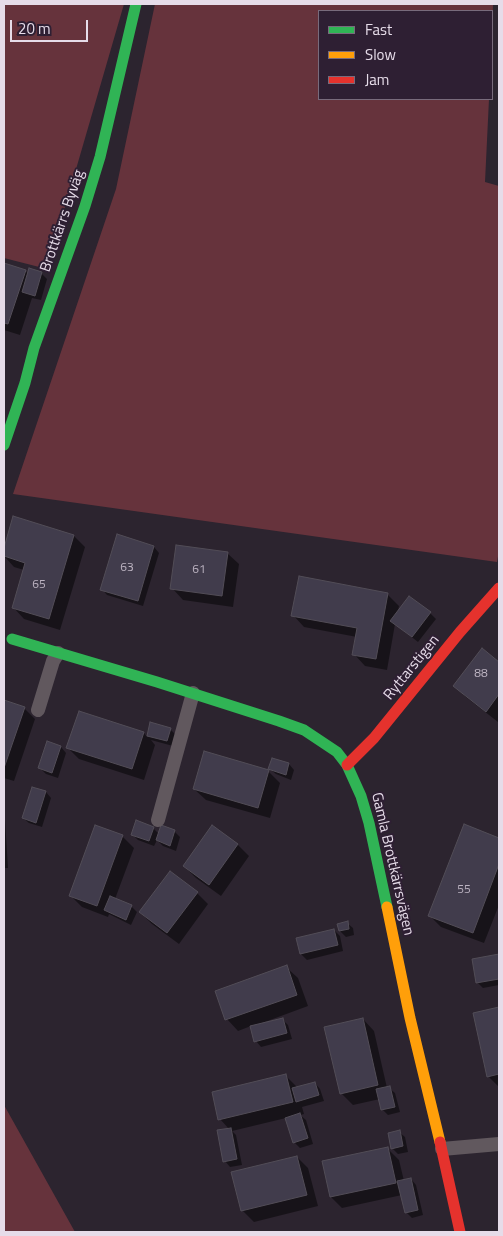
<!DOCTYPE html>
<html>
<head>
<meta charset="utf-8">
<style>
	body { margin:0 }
	#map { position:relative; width:503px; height:1236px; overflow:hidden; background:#2c242f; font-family:"Titillium Web",sans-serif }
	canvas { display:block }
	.frame { position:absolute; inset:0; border:5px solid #e6dce9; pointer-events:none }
	.legend { position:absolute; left:318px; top:10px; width:175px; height:90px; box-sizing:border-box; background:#2e1f33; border:1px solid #786b7c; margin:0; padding:6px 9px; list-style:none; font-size:15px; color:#e6dce9 }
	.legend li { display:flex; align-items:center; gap:10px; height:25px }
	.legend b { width:25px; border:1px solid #786b7c }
	.scale { position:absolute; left:10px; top:20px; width:78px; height:22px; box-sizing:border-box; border:2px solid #e6dce9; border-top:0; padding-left:6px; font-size:15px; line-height:18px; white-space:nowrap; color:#e6dce9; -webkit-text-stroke:4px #2e1f33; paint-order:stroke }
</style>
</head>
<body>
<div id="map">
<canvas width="503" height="1236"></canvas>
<div class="frame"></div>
<ul class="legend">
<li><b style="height:6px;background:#30b455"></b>Fast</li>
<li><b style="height:6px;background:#ff9f0a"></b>Slow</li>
<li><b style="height:6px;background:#e5322d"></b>Jam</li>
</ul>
<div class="scale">20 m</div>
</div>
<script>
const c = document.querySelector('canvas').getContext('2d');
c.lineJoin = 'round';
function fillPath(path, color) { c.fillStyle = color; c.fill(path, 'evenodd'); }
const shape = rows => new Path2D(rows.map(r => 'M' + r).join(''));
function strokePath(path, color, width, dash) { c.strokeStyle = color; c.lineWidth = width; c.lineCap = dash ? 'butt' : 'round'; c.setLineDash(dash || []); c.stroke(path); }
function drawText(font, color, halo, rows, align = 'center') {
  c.font = font + ' "Titillium Web",sans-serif'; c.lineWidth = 4; c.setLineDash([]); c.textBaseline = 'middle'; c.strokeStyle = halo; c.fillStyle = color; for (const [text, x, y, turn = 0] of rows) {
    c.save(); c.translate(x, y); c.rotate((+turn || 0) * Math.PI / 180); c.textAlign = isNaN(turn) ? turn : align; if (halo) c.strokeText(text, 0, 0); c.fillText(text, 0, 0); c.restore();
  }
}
const green = shape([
	[4,4,124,4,47,269,4,258],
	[155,4,493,4,492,34,492,11,319,11,319,99,489,99,485,182,499,186,499,551,497,562,13,494,116,189],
	[4,1105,75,1232,4,1232]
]);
const shadow = shape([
	[4,264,25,271,29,274,30,270,42,274,47,279,41,300,32,298,20,335,4,330],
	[14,518,74,536,85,547,60,630,24,619,13,607,24,570,14,567,4,556,4,552],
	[154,547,159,553,143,606,107,595,102,589],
	[227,553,239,564,233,607,183,600,172,588],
	[387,594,399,606,397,614,430,613,436,619,418,642,395,624,387,670,365,666,354,654,357,637,304,627,293,615],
	[482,650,499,663,499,720,498,722,466,697,454,685],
	[4,701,24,708,35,719,14,781,4,778],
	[80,712,144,733,147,737,151,724,170,729,176,735,173,746,151,740,155,745,144,780,79,759,68,748],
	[61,747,66,753,58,778,46,774,40,768],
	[273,759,289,764,294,770,291,780,276,774,270,769],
	[268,771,280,783,270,818,206,800,194,789],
	[33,788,46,792,51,798,42,827,29,823,23,818],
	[4,819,5,820,8,868,4,868],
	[465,826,499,839,499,905,484,943,441,927,430,916],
	[162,827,175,832,180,837,176,851,163,846,157,840,154,846,138,840,132,834,153,828,159,834],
	[212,827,238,845,249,856,221,896,196,878,184,866],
	[122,836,134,848,115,899,131,906,137,912,131,925,109,914,108,917,82,907,71,896],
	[197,893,208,904,179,944,152,924,140,912],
	[347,923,353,928,354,935,346,937,340,931,339,924],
	[334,930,340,936,343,951,307,960,301,954],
	[499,955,499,985,483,988,477,982,473,960],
	[286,967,298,978,308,1006,262,1023,262,1024,282,1019,288,1025,292,1039,261,1047,256,1041,251,1026,238,1031,227,1019],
	[499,1009,499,1087,488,1076,474,1014],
	[363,1019,374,1031,387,1088,389,1088,395,1093,400,1112,388,1115,382,1109,380,1099,353,1105,341,1093],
	[286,1076,298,1088,315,1083,320,1089,324,1101,302,1107,304,1114,300,1115,306,1120,313,1144,300,1148,294,1142,286,1118,232,1131,236,1135,242,1165,230,1167,225,1161,229,1129,220,1119],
	[399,1132,405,1137,408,1152,398,1154,392,1148],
	[388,1149,399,1160,404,1181,411,1179,416,1185,423,1215,412,1218,406,1212,402,1195,342,1208,331,1197],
	[297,1157,308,1168,318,1206,254,1222,242,1210]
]);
const building = shape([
	[4,263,26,270,8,324,4,323,4,263],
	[29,268,42,272,35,296,22,292,29,268],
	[13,516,74,535,49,619,12,608,25,563,4,556,4,548,13,516],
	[117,534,154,546,138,601,100,590,117,534],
	[176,545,228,552,222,596,170,589,176,545],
	[299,576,388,593,376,659,352,655,357,628,291,616,299,576],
	[409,596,431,612,412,637,390,621,409,596],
	[482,648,499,662,499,694,486,712,453,686,482,648],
	[4,700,25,707,4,768,4,700],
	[79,711,144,732,132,769,66,748,79,711],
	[150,722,171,728,167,741,147,736,150,722],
	[47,741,61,746,52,773,38,768,47,741],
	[204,751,269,770,258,808,193,789,204,751],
	[272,758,289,763,286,775,268,769,272,758],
	[32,787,46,791,36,823,22,818,32,787],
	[136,820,154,827,149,841,131,835,136,820],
	[464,824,499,838,499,864,473,933,428,916,464,824],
	[95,825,123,835,97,906,69,896,95,825],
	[161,825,175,830,170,846,156,840,161,825],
	[212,825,238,844,209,885,183,866,212,825],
	[170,871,198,892,167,933,139,912,170,871],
	[110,896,132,905,126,920,104,910,110,896],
	[348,921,349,929,339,931,337,924,348,921],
	[334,929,338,945,300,954,296,938,334,929],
	[499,954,499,979,476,983,472,959,499,954],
	[287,965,297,995,225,1020,215,991,287,965],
	[499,1007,499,1074,487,1077,473,1013,499,1007],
	[283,1018,287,1033,254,1042,250,1026,283,1018],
	[363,1018,378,1085,340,1094,324,1027,363,1018],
	[286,1074,293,1102,218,1120,212,1092,286,1074],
	[315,1082,319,1095,296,1102,292,1088,315,1082],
	[390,1086,395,1107,381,1110,376,1089,390,1086],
	[300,1113,308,1138,293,1143,285,1118,300,1113],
	[231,1128,237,1159,223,1162,217,1130,231,1128],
	[400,1130,403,1146,391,1149,388,1133,400,1130],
	[388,1147,396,1183,330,1197,322,1161,388,1147],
	[297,1156,307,1195,241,1211,231,1172,297,1156],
	[411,1178,418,1210,405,1213,397,1181,411,1178]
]);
const lane = shape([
	[38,710,53,661,58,653],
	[158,820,193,693],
	[442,1149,499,1144]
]);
const fast = shape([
	[4,445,25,383,34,348,85,206,100,157,136,4],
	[12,639,157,682,279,721,304,730,337,752,347,765,361,796,369,823,387,907]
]);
const slow = shape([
	[387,907,410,1018,440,1142]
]);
const jam = shape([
	[347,765,374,738,460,632,499,588],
	[440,1142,460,1232]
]);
const numberNames = [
	["63",127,568],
	["61",199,570],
	["65",39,585],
	["88",481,674],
	["55",464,890]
];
const streetNames = [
	["Brottkärrs Byväg",63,221,-71],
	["Ryttarstigen",412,668,-51],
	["Gamla Brottkärrsvägen",392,864,77]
];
fillPath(green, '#66333c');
fillPath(shadow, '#0007');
fillPath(building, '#413c4c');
strokePath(building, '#524d57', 1);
strokePath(lane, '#61585e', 14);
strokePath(fast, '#30b455', 11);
strokePath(slow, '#ff9f0a', 11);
strokePath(jam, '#e5322d', 11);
drawText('12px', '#bdb4c2', null, numberNames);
drawText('15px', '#e6dce9', '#2e1f33', streetNames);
</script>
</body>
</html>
